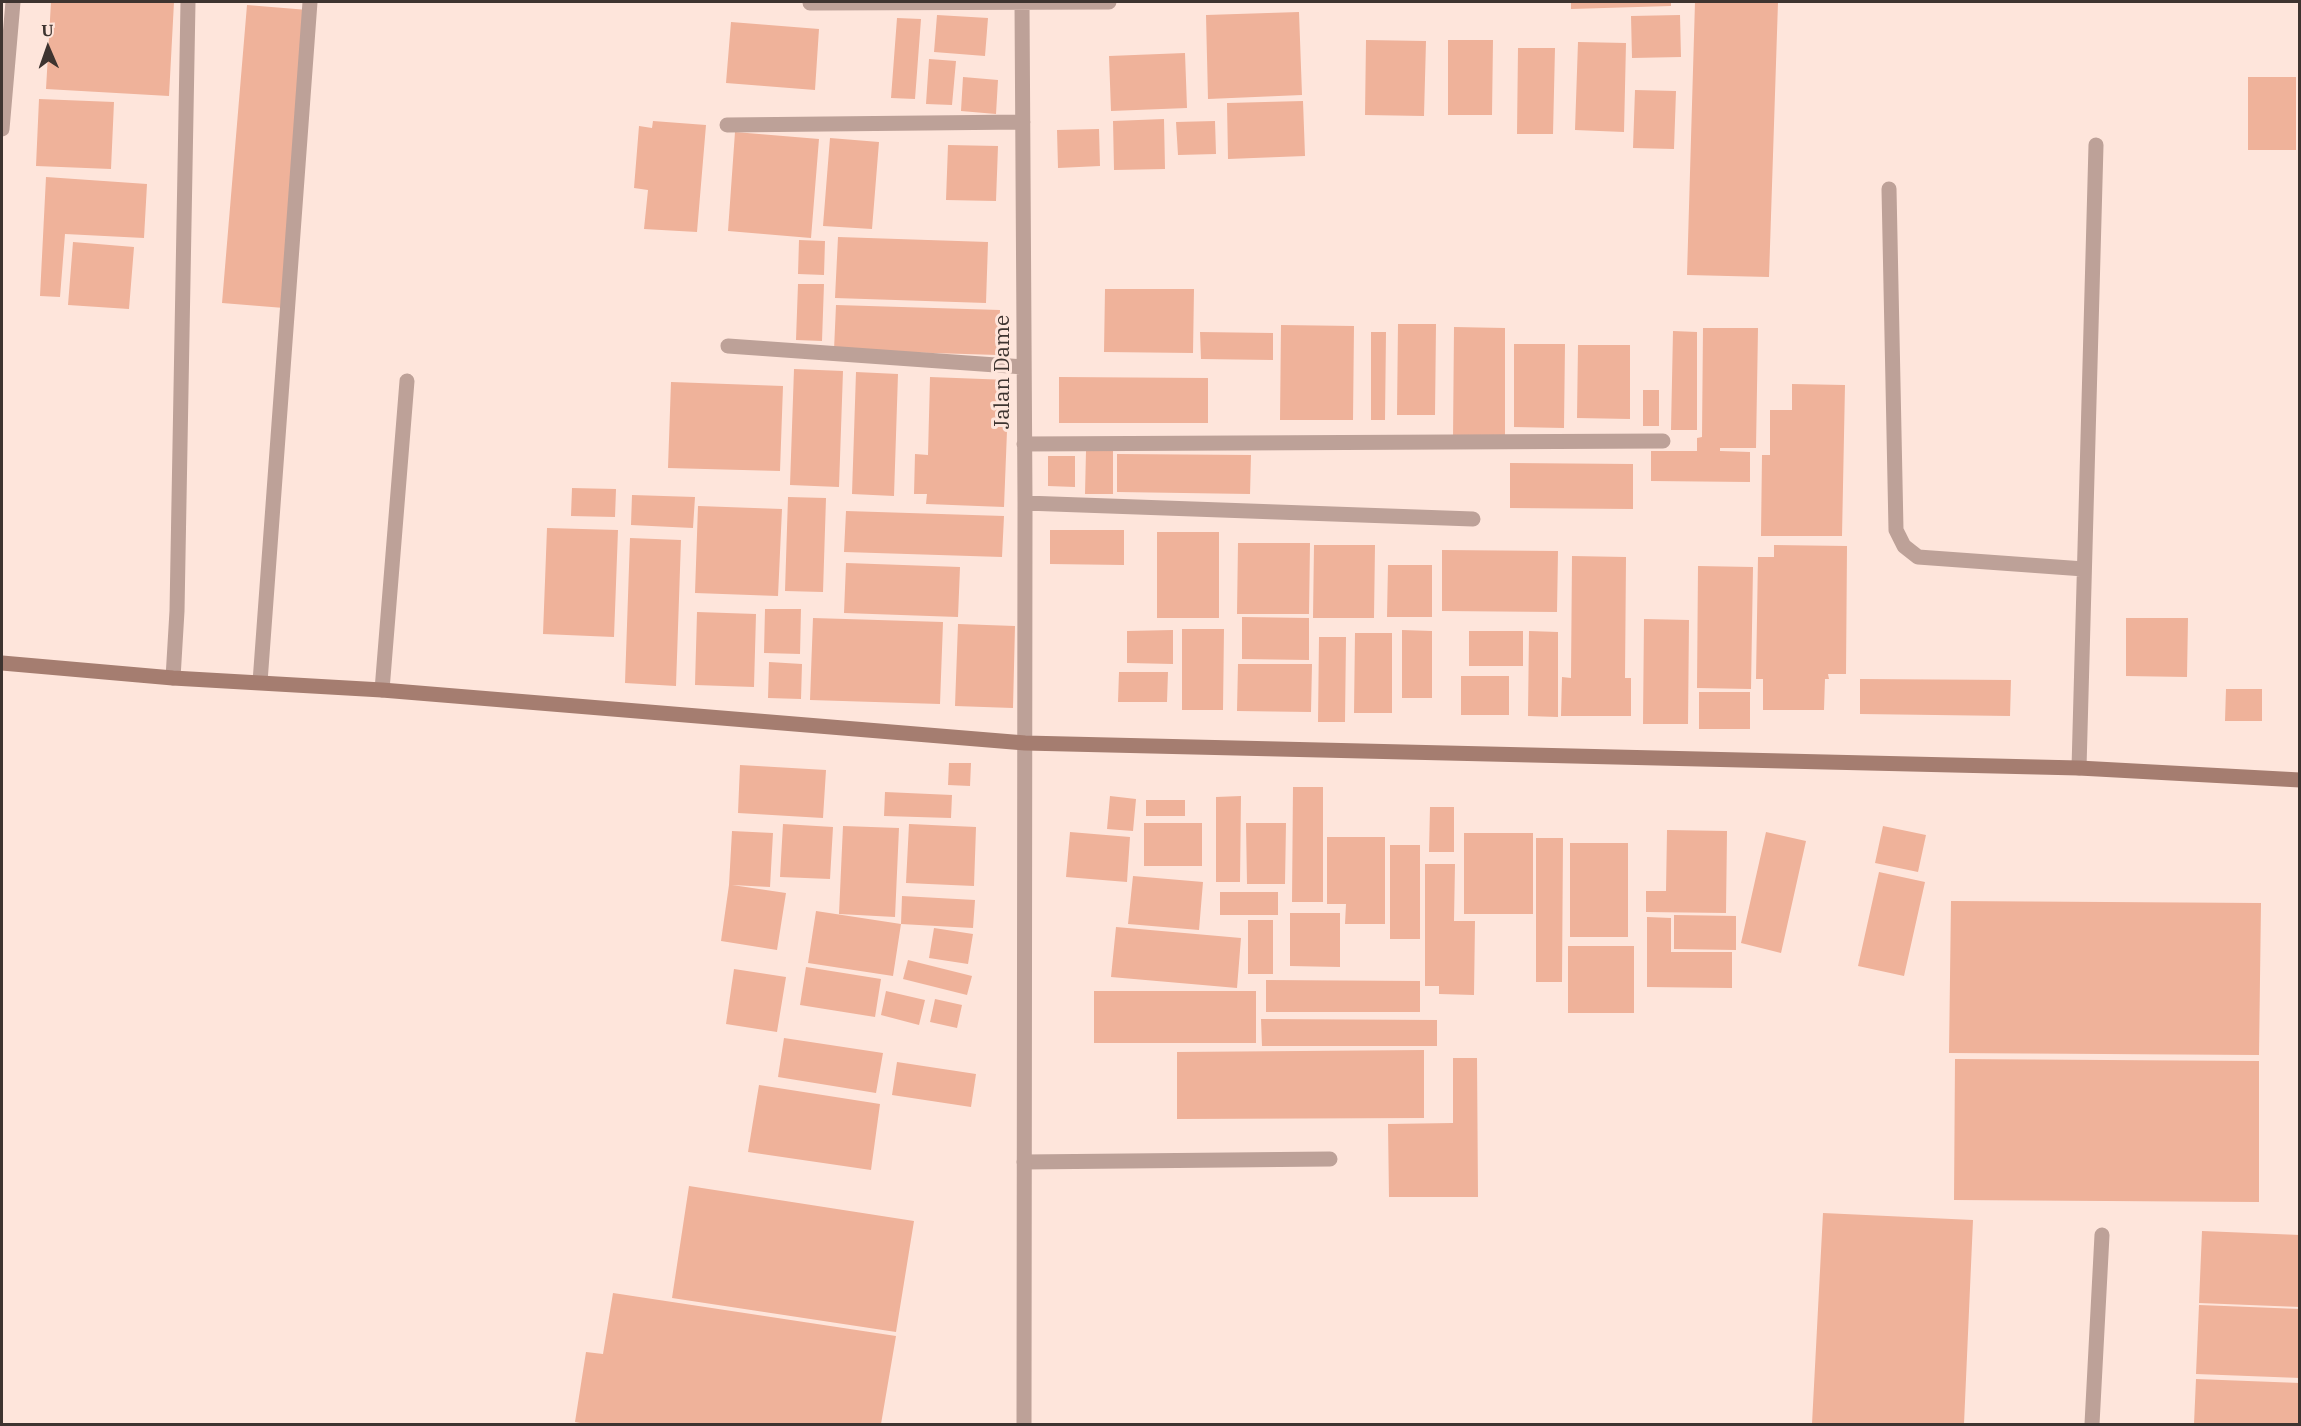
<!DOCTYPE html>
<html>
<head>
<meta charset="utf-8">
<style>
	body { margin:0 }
	#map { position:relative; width:2301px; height:1426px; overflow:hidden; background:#fee5db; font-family:"IBM Plex Serif",serif }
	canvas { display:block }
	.frame { position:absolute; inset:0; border:3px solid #3e3430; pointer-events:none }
	.north { position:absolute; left:18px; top:18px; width:60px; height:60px; -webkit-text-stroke:4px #fee5db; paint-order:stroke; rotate:358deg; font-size:16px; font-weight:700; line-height:24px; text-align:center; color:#3e3430 }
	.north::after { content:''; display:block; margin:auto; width:21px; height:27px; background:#3e3430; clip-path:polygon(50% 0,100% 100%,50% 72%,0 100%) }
</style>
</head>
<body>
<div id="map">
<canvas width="2301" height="1426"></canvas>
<div class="frame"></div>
<div class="north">U</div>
</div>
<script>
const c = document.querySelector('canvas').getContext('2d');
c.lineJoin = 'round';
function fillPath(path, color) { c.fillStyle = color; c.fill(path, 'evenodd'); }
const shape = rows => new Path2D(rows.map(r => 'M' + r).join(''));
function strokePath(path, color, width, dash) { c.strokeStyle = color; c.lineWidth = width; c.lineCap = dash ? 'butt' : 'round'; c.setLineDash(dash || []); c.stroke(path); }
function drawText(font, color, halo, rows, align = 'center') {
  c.font = font + ' "IBM Plex Serif",serif'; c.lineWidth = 6; c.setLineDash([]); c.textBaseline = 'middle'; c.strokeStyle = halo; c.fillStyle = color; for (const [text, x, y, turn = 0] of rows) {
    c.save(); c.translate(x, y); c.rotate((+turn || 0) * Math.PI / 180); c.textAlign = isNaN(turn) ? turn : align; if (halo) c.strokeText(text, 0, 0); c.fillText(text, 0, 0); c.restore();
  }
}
const building = shape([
	[51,2,174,2,169,96,46,89],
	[1571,2,1671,2,1671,6,1571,9],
	[1695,2,1778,2,1769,277,1687,275],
	[247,5,308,10,284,308,222,303],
	[1299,12,1302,95,1208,99,1206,15],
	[937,15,988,18,985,56,934,52],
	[1680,15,1681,57,1632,58,1631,16],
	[897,18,921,19,915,99,891,98],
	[731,22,819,29,815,90,726,83],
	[1366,40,1426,41,1424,116,1365,115],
	[1448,40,1493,40,1492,115,1448,115],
	[1578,42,1626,43,1624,132,1575,130],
	[1518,48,1555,48,1553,134,1517,134],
	[1185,53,1187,108,1111,111,1109,56],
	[929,59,956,61,952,105,926,104],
	[963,77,998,80,996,114,961,111],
	[2248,77,2296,77,2296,150,2248,150],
	[1635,90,1676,91,1674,149,1633,148],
	[39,99,114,102,111,169,36,166],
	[1303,101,1305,156,1228,159,1227,103],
	[1164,119,1165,169,1114,170,1113,121],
	[653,121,706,125,697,232,644,229,648,190,634,188,639,126,652,128],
	[1215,121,1216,154,1178,155,1176,122],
	[1099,129,1100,166,1058,168,1057,130],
	[735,132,819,139,811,238,728,231],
	[830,138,879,142,872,229,823,226],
	[948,145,998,146,996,201,946,200],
	[46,177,147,184,144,238,65,234,60,297,40,296],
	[838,237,988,242,986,303,835,298],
	[799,240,825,241,824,275,798,274],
	[73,242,134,247,129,309,68,305],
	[798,284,824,284,822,341,796,340],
	[1105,289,1194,289,1193,353,1104,352],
	[836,305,1000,310,998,355,834,350],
	[1398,324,1436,324,1435,415,1397,415],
	[1281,325,1354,326,1353,420,1280,420],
	[1454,327,1505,328,1505,440,1453,439],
	[1703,328,1758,328,1756,448,1720,448,1720,451,1750,452,1750,482,1651,481,1651,451,1697,451,1697,438,1702,437],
	[1673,331,1697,332,1697,430,1671,430],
	[1200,332,1273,333,1273,360,1201,359],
	[1371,332,1386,332,1385,420,1371,420],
	[1514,344,1565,344,1564,428,1514,427],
	[1578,345,1630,345,1630,419,1577,418],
	[794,369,843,371,839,487,790,485],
	[856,372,898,374,894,496,852,494],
	[930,377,1009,380,1004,507,926,504,927,494,914,494,915,454,928,455],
	[1059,377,1208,378,1208,423,1059,423],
	[671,382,783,386,780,471,668,468],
	[1792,384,1845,385,1842,536,1761,536,1762,455,1770,455,1770,410,1792,410],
	[1643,390,1659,390,1659,426,1643,426],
	[1086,451,1113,451,1113,494,1085,494],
	[1117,454,1251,455,1250,494,1117,492],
	[1048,456,1075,456,1075,487,1048,486],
	[1510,463,1633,464,1633,509,1510,508],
	[572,488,616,489,615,517,571,516],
	[632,495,695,497,693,528,631,525],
	[788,497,826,498,823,592,785,591],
	[698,506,782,509,778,596,695,593],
	[846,511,1004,516,1002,557,844,552],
	[547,528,618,530,614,637,543,634],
	[1050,530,1124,530,1124,565,1050,564],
	[1157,532,1219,532,1219,618,1157,618],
	[630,538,681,540,676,686,625,683],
	[1238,543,1310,543,1309,614,1237,614],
	[1314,545,1375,545,1374,618,1313,618],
	[1774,545,1847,546,1846,674,1828,674,1829,679,1825,679,1824,710,1763,710,1763,679,1756,679,1758,557,1774,557],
	[1442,550,1558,551,1557,612,1442,611],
	[1572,556,1626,557,1625,678,1631,678,1631,716,1561,716,1562,677,1571,678],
	[846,563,960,567,958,617,844,613],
	[1388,565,1432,565,1432,617,1387,617],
	[1698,566,1753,567,1751,689,1697,688],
	[765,609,801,609,800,654,764,653],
	[697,612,756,614,754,687,695,685],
	[1242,617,1309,618,1309,660,1242,659],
	[813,618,943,622,940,704,810,700],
	[2126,618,2188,618,2187,677,2126,676],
	[1644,619,1689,620,1688,724,1643,724],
	[958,624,1015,626,1013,708,955,706],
	[1182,629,1224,629,1223,710,1182,710],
	[1173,630,1173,664,1127,663,1127,631],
	[1402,630,1432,631,1432,698,1402,698],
	[1469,631,1523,631,1523,666,1469,666],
	[1529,631,1558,632,1558,717,1528,716],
	[1355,633,1392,633,1392,713,1354,713],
	[1319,637,1346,637,1345,722,1318,722],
	[769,662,802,664,801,699,768,698],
	[1238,664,1312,664,1311,712,1237,711],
	[1119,672,1168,672,1167,702,1118,702],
	[1461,676,1509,676,1509,715,1461,715],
	[1860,679,2011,680,2010,716,1860,714],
	[2226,689,2262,689,2262,721,2225,721],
	[1699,692,1750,692,1750,729,1699,729],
	[949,763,971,763,970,786,948,785],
	[740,765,826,770,823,818,738,813],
	[1293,787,1323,787,1323,902,1292,902],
	[885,792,952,795,951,818,884,816],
	[1110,796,1136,799,1133,831,1107,829],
	[1241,796,1240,882,1216,882,1216,797],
	[1146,800,1185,800,1185,816,1146,816],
	[1430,807,1454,807,1454,852,1429,852],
	[1144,823,1202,823,1202,866,1144,866],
	[1246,823,1286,823,1285,884,1247,884],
	[783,824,833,827,830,879,780,877],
	[909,824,976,827,974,886,906,883],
	[843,826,899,828,895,917,839,914],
	[1883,826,1926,835,1918,872,1875,863],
	[1667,830,1727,831,1726,913,1646,912,1646,891,1666,891],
	[732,831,773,833,770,887,732,885,786,893,777,950,721,941,729,885],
	[1070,832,1130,837,1127,882,1066,877],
	[1766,832,1806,841,1781,953,1741,943],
	[1464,833,1533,833,1533,914,1464,914],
	[1327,837,1385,837,1385,924,1345,924,1346,904,1327,904],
	[1536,838,1563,838,1562,982,1536,982],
	[1570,843,1628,843,1628,937,1570,937],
	[1390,845,1420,845,1420,939,1390,939],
	[1425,864,1455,864,1454,921,1475,921,1474,995,1439,994,1439,986,1425,986],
	[1879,872,1925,882,1904,976,1858,966],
	[1133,876,1203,882,1199,930,1128,924],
	[1220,892,1278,892,1278,915,1220,915],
	[902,896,975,900,973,928,901,924],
	[1951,901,2261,903,2259,1055,1949,1053],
	[816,911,901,924,893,976,808,963],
	[1290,913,1340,913,1340,967,1290,966],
	[1674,915,1736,916,1736,950,1674,949],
	[1647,917,1671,918,1671,952,1732,952,1732,988,1647,987],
	[1248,920,1273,920,1273,974,1248,974],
	[1116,927,1241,938,1237,988,1111,977],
	[934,928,973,934,968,964,929,958],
	[1568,946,1634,946,1634,1013,1568,1013],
	[908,960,972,976,967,995,903,979],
	[806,967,881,979,875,1017,800,1005],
	[734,969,786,977,777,1032,726,1024],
	[1266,980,1420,981,1420,1012,1266,1012],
	[886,991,925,1000,919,1025,881,1015],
	[1094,991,1256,991,1256,1043,1094,1043],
	[935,999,962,1005,957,1028,930,1022],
	[1261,1019,1437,1020,1437,1046,1262,1046],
	[784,1038,883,1053,876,1093,778,1077],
	[1424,1050,1424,1118,1177,1119,1177,1052],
	[1453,1058,1477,1058,1478,1197,1389,1197,1388,1124,1453,1123],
	[1955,1059,2259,1061,2259,1202,1954,1200],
	[897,1062,976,1074,971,1107,892,1095],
	[759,1085,880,1104,871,1170,748,1152],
	[689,1186,914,1221,896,1332,672,1298],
	[1823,1213,1973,1220,1964,1424,1812,1424],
	[2202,1231,2300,1235,2300,1307,2199,1303],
	[613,1293,896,1336,881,1424,586,1424,575,1422,586,1352,603,1354],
	[2199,1305,2300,1309,2300,1378,2196,1374],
	[2196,1379,2300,1383,2300,1424,2194,1424]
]);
const lane = shape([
	[2,129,13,2],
	[1889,189,1896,530,1904,546,1918,557,2084,569],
	[173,678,177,611,188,2],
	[260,682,310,2],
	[382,690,407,381],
	[2079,768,2096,145],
	[1024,1162,1330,1159],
	[2092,1424,2102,1235]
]);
const street = shape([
	[1022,2,1025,503,1024,1424],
	[810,3,1109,2],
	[727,125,1023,122],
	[728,346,1024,367],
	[1024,444,1663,441],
	[1025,503,1473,519]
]);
const secondary = shape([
	[2,663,173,678,382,690,1025,743,2079,768,2300,780]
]);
const streetNames = [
	["Jalan Dame",1003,372,-90]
];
fillPath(building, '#efb29a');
strokePath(lane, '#bda198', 15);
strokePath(street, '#bda198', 15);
strokePath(secondary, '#a57d70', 15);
drawText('21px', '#3e3430', '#fee5db', streetNames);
</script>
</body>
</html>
